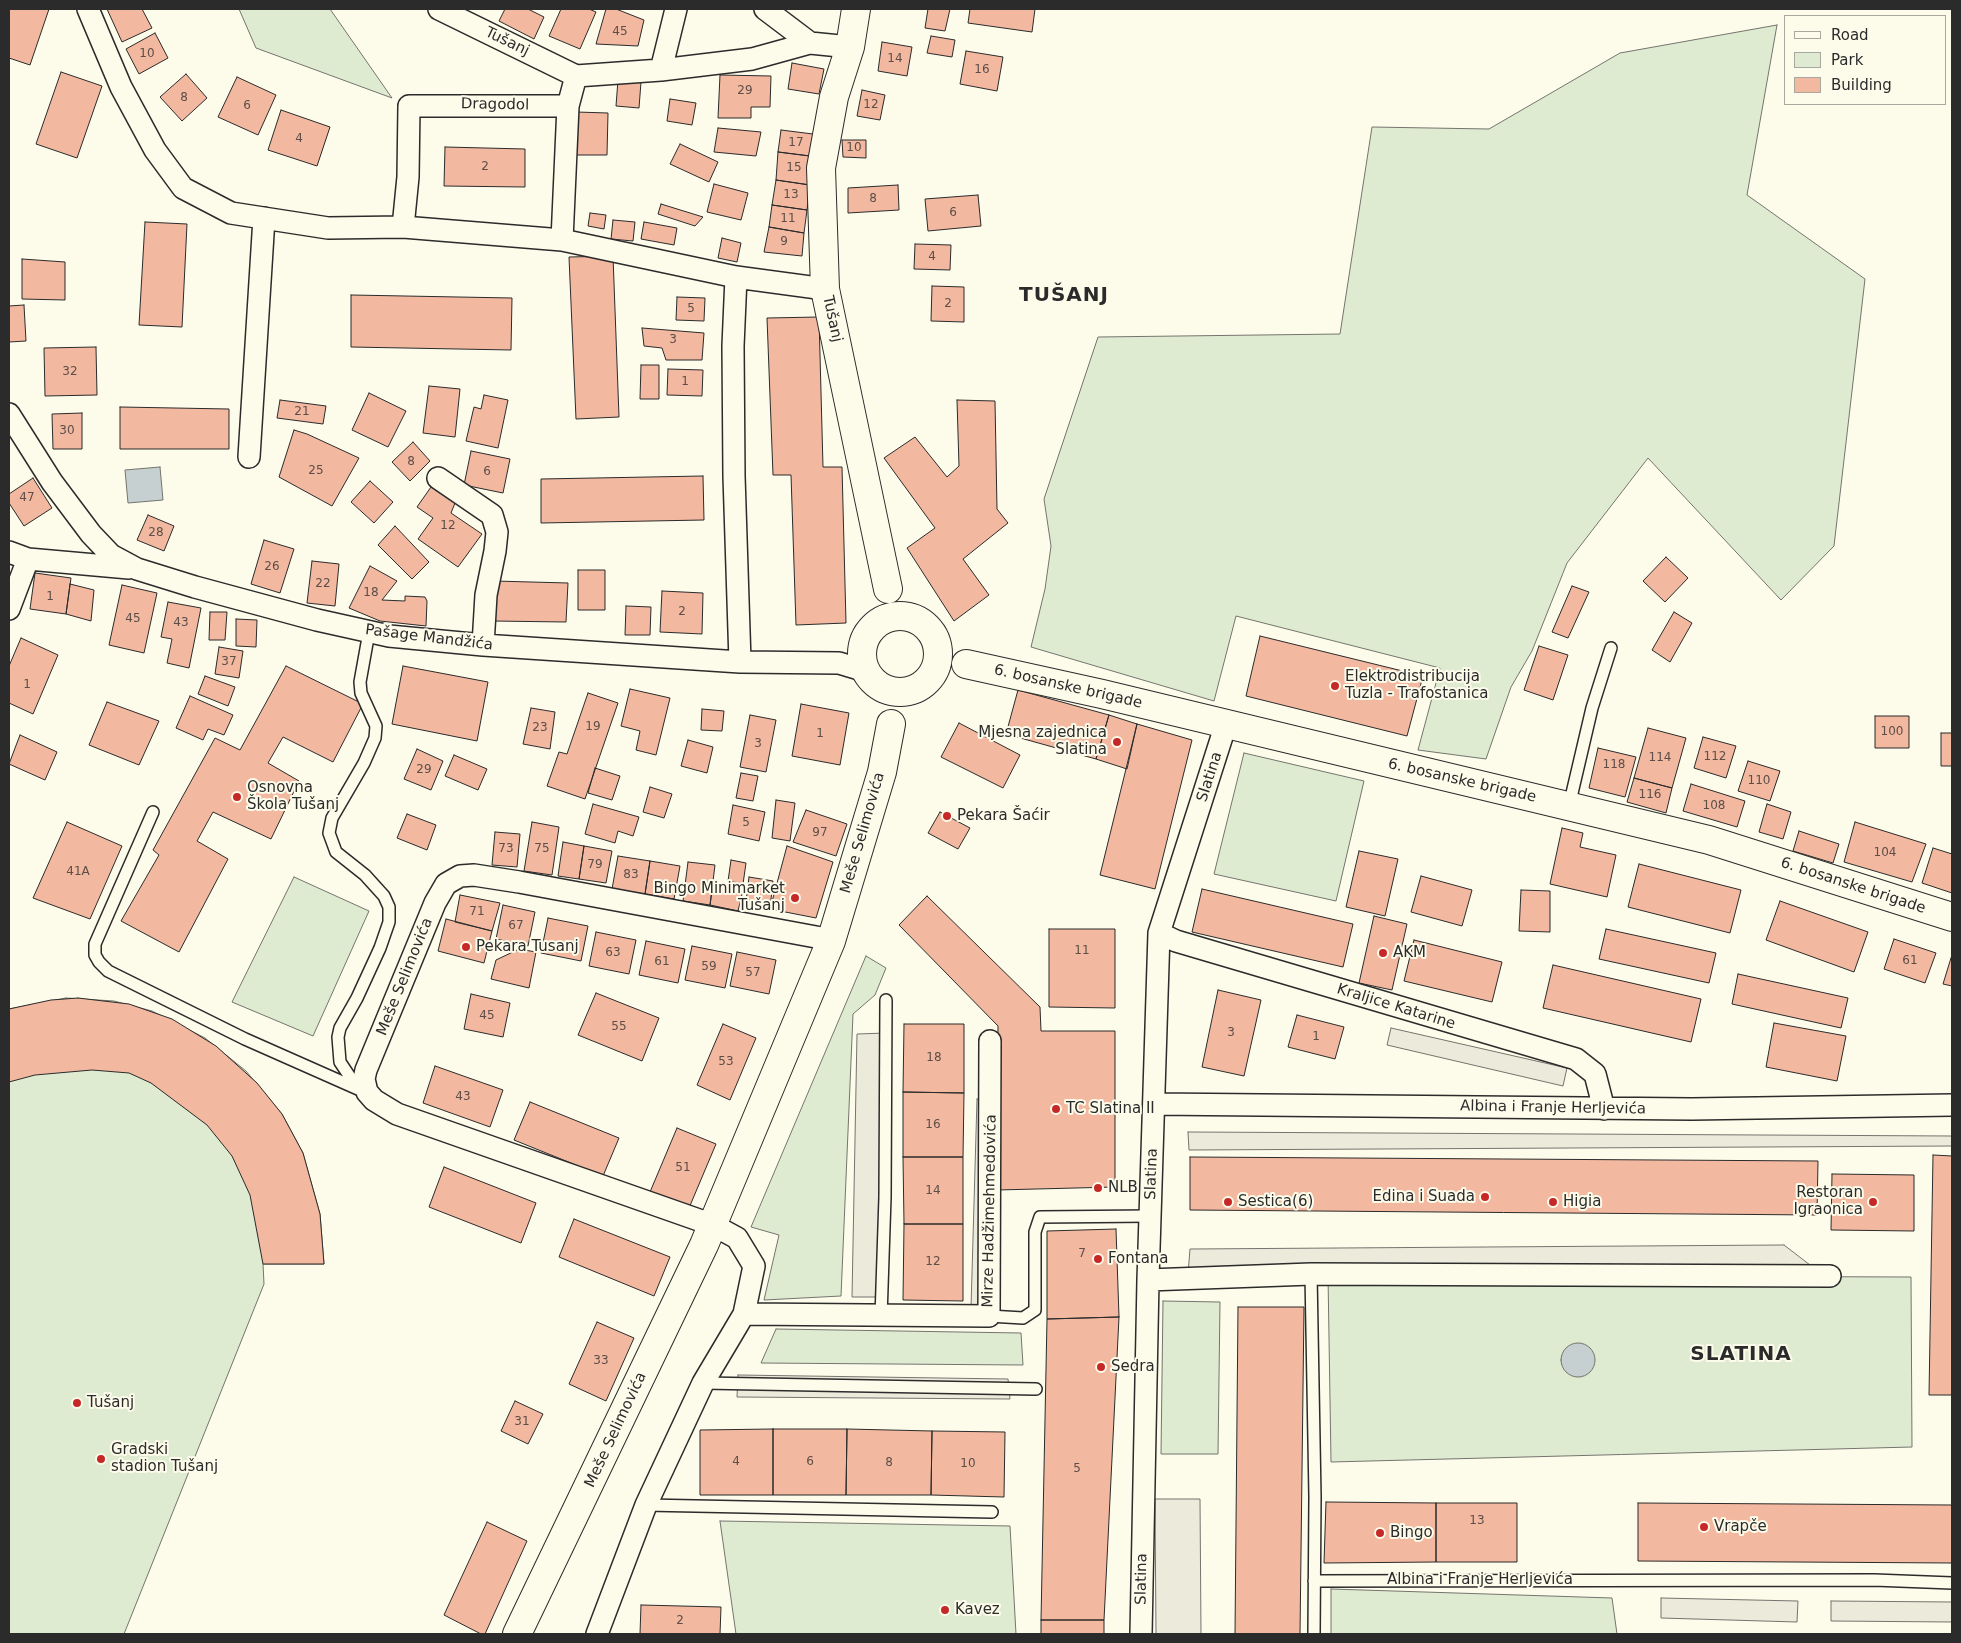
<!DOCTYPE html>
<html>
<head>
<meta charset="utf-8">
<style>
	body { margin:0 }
	#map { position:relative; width:1961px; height:1643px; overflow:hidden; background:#fdfbea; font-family:"DejaVu Sans",sans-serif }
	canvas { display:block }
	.frame { position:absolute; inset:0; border:10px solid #2b2b2b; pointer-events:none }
	.legend { position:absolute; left:1784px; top:15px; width:162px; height:90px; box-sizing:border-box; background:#fdfbea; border:1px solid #a9a89e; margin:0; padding:6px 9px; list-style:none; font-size:15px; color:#2b2b2b }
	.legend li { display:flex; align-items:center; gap:10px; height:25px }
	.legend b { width:25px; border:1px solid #a9a89e }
</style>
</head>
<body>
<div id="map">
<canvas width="1961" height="1643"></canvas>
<div class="frame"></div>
<ul class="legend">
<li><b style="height:6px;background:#fdfbea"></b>Road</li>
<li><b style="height:14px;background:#deebd1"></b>Park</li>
<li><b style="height:14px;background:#f2b8a0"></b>Building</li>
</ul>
</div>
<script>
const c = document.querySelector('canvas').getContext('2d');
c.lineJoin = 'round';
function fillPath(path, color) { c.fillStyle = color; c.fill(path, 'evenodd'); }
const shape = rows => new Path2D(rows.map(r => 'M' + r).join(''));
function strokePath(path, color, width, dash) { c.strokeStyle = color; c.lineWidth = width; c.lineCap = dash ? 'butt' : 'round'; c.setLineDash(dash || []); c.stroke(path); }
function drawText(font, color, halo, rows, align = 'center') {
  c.font = font + ' "DejaVu Sans",sans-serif'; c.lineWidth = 4; c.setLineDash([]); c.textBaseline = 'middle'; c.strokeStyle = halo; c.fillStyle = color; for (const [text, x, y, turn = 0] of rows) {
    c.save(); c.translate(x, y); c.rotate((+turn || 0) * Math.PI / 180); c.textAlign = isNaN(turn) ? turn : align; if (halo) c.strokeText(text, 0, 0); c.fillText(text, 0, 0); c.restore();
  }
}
const green = shape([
	[239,9,330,9,392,98,256,48,239,9],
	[1777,25,1747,195,1865,279,1834,546,1781,600,1648,458,1567,563,1532,651,1511,687,1486,759,1418,750,1440,668,1236,616,1214,701,1031,647,1045,589,1051,546,1044,499,1098,337,1340,334,1372,127,1489,129,1620,53,1777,25],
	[1244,753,1364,781,1336,901,1214,874,1244,753],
	[294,877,369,911,313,1036,232,1002,294,877],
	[866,956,886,968,875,995,853,1014,841,1296,764,1300,779,1235,751,1227,866,956],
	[66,998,114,1001,152,1011,205,1038,246,1071,282,1114,303,1153,320,1214,324,1264,263,1264,264,1284,124,1634,9,1634,9,1009,66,998],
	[1328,1275,1911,1277,1912,1447,1331,1462,1328,1275],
	[1163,1301,1220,1302,1218,1454,1161,1454,1163,1301],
	[776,1329,1021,1333,1023,1365,761,1363,776,1329],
	[720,1521,1010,1526,1016,1634,736,1634,720,1521],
	[1331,1589,1612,1598,1617,1634,1331,1634,1331,1589]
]);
const parking = shape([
	[1391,1028,1567,1068,1563,1086,1387,1045,1391,1028],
	[886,1033,881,1297,852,1297,857,1034,886,1033],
	[977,1099,991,1100,989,1316,971,1308,977,1099],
	[1188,1132,1952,1136,1952,1146,1189,1150,1188,1132],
	[1784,1245,1823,1275,1188,1274,1190,1249,1784,1245],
	[738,1375,1008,1379,1010,1399,737,1397,738,1375],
	[1155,1499,1200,1499,1201,1634,1156,1634,1155,1499],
	[1661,1598,1798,1601,1797,1622,1661,1618,1661,1598],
	[1831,1601,1952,1602,1952,1622,1831,1621,1831,1601]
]);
const water = shape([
	[160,467,163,500,128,503,125,470,160,467],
	'1561 1360a17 17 0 1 1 34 0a17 17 0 1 1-34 0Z'
]);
const building = shape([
	[9,9,49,9,30,65,9,58,9,9],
	[107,9,142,9,152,28,122,42,107,9],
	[505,9,528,9,544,17,534,39,499,21,505,9],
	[561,9,589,9,596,12,580,49,549,36,561,9],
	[606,9,616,9,644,20,638,46,596,44,606,9],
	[928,9,950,9,945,31,925,28,928,9],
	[970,9,1035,9,1032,32,968,23,970,9],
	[155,33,168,58,139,74,126,49,155,33],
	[931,36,955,40,952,57,927,53,931,36],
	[882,42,912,47,907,76,878,71,882,42],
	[966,51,1003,57,997,91,960,84,966,51],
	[792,63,824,69,819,94,788,89,792,63],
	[61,72,102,86,77,158,36,144,61,72],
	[186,74,207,98,182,121,160,97,186,74],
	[720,75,771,76,770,107,751,107,751,118,718,118,720,75],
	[237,77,276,95,258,135,218,117,237,77],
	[618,80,641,82,639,108,616,106,618,80],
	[862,90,885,95,880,120,857,116,862,90],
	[670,99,696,103,692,125,667,121,670,99],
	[281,110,330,127,317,166,268,150,281,110],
	[576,112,608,113,607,155,576,155,576,112],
	[718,128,761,132,756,156,714,152,718,128],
	[781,130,813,134,810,156,778,152,781,130],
	[842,140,866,140,866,158,843,157,842,140],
	[680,144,718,162,709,182,670,164,680,144],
	[445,147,525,149,525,187,444,186,445,147],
	[778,152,810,156,810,185,776,180,778,152],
	[776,180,810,185,807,210,772,205,776,180],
	[714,184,748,193,741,220,707,212,714,184],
	[898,185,899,210,848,213,848,188,898,185],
	[978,195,981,226,928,231,925,199,978,195],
	[661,204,703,217,695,226,658,214,661,204],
	[772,205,807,210,804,233,769,227,772,205],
	[590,213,606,215,604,229,588,226,590,213],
	[613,220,635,222,633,241,611,239,613,220],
	[145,222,187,224,182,327,139,325,145,222],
	[644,222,677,228,674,245,641,239,644,222],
	[769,227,804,233,802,256,764,252,769,227],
	[722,238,741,243,737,262,718,258,722,238],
	[915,244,951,245,950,270,914,269,915,244],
	[613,256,619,417,576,419,569,257,613,256],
	[22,259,65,262,65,300,22,299,22,259],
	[932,286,964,287,964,322,931,321,932,286],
	[351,295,512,298,511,350,351,347,351,295],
	[677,297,705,298,704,321,676,320,677,297],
	[24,305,26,341,9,342,9,306,24,305],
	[819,317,823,467,842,467,846,623,796,625,791,475,773,475,767,318,819,317],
	[642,328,704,333,702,360,666,360,662,348,644,346,642,328],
	[96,347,97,395,45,396,44,348,96,347],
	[641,365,659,365,659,399,640,399,641,365],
	[668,369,703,370,702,396,667,395,668,369],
	[429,386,460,389,455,437,423,433,429,386],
	[369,393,406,411,388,447,352,430,369,393],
	[484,395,508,400,498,448,466,441,474,407,481,409,484,395],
	[280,400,326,406,323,424,277,418,280,400],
	[957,400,995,401,997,509,1008,523,963,559,989,595,954,621,907,548,935,528,884,458,915,437,947,477,959,466,957,400],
	[120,407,229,409,229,449,120,449,120,407],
	[82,413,82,449,53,449,52,414,82,413],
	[294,430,307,434,359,458,332,506,279,477,294,430],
	[413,442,430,461,410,481,392,462,413,442],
	[471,451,510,459,503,493,464,485,471,451],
	[703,476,704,520,541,523,541,479,703,476],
	[33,478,52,508,24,526,9,503,9,494,33,478],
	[370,481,393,502,374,523,351,502,370,481],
	[431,487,455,503,451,513,482,534,458,567,418,539,433,518,417,507,431,487],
	[148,515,174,526,164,551,137,540,148,515],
	[395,526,429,562,412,579,378,545,395,526],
	[264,540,294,549,280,593,251,584,264,540],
	[1666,557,1688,578,1665,602,1643,581,1666,557],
	[312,561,339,564,335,606,307,603,312,561],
	[370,566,397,581,382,600,405,601,405,596,425,597,427,601,426,626,380,621,349,608,370,566],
	[578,570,605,570,605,610,578,610,578,570],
	[35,573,71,578,66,614,30,609,35,573],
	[494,581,568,583,566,622,492,621,494,581],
	[70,584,94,590,91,621,66,614,70,584],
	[122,585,157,593,144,653,109,645,122,585],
	[1572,586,1589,592,1568,638,1552,632,1572,586],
	[662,591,703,593,702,634,660,632,662,591],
	[168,602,201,608,189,668,167,663,172,639,161,637,168,602],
	[626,606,651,607,650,635,625,635,626,606],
	[210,612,227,612,225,640,209,640,210,612],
	[1674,612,1692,623,1670,662,1652,650,1674,612],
	[236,619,257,620,256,647,236,646,236,619],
	[1260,636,1423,676,1407,736,1246,696,1260,636],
	[21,638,58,655,33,714,9,703,9,666,21,638],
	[1539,646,1568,655,1553,700,1524,690,1539,646],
	[219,647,243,651,239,678,215,674,219,647],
	[286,666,363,704,333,762,283,737,268,763,299,781,271,839,213,812,197,841,228,859,179,952,121,921,159,855,153,850,215,738,240,750,286,666],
	[403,666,488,682,477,741,392,724,403,666],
	[205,676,235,687,228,706,198,694,205,676],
	[630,689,670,698,656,755,636,750,640,731,621,726,630,689],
	[1018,690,1109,715,1096,759,1006,734,1018,690],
	[588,693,618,703,585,799,547,786,559,752,567,754,588,693],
	[190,696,233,715,224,735,208,729,203,740,176,728,190,696],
	[107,702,159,721,139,765,89,745,107,702],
	[801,704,849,713,840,765,792,756,801,704],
	[531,708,555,712,550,749,523,744,531,708],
	[702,709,724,711,722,731,701,730,702,709],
	[750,715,776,720,766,772,740,767,750,715],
	[1109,715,1137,724,1127,769,1096,759,1109,715],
	[1875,716,1909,716,1909,748,1875,748,1875,716],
	[959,723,1020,755,1003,788,941,757,959,723],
	[1137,724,1192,740,1155,889,1100,875,1137,724],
	[1648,728,1686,738,1672,788,1634,778,1648,728],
	[1941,733,1952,733,1952,766,1941,766,1941,733],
	[20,735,57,752,45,780,9,764,20,735],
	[1703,737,1736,746,1726,778,1694,768,1703,737],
	[688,740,713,747,707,773,681,766,688,740],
	[1598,748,1636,757,1625,797,1589,788,1598,748],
	[417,749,443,761,431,790,404,779,417,749],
	[454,755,487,769,478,790,445,776,454,755],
	[1748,761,1780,771,1770,801,1738,791,1748,761],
	[595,768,620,776,612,800,588,793,595,768],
	[741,773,758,776,753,801,736,798,741,773],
	[1634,778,1672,788,1666,813,1627,802,1634,778],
	[1691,784,1745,801,1737,827,1683,811,1691,784],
	[650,787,672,794,664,818,643,812,650,787],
	[776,800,795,803,790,841,772,838,776,800],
	[593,804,639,817,633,836,618,831,615,843,585,834,593,804],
	[1767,804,1791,812,1783,839,1759,832,1767,804],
	[733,805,765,812,759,841,728,834,733,805],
	[806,810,847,824,836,856,793,842,806,810],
	[940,812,970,828,958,849,928,833,940,812],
	[407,814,436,825,427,850,397,838,407,814],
	[67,822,122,846,90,919,33,898,67,822],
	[532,822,559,827,552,875,524,871,532,822],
	[1855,822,1926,844,1912,882,1844,862,1855,822],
	[1562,828,1583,833,1580,847,1616,855,1607,897,1550,884,1562,828],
	[1799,831,1839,844,1833,863,1793,851,1799,831],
	[495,832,520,834,517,867,492,865,495,832],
	[563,842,584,846,579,879,558,876,563,842],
	[584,846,612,851,606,883,579,879,584,846],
	[787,846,833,862,816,918,770,909,787,846],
	[1933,848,1952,854,1952,893,1922,883,1933,848],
	[1359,851,1398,859,1385,916,1346,907,1359,851],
	[618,856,650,861,645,894,612,889,618,856],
	[731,860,746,863,743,884,728,881,731,860],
	[650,861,680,866,674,899,645,894,650,861],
	[688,862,715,865,710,905,683,901,688,862],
	[1639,864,1741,890,1730,933,1628,907,1639,864],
	[1421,876,1472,890,1462,926,1411,912,1421,876],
	[749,877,773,881,770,909,745,909,749,877],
	[713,884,743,890,738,911,710,905,713,884],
	[1202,889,1353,924,1343,967,1192,932,1202,889],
	[1521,890,1550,891,1550,932,1519,931,1521,890],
	[460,895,500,903,492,931,455,922,460,895],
	[927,896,1040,1007,1041,1031,1115,1031,1115,1187,997,1190,998,1026,899,925,927,896],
	[1780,901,1868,932,1854,972,1766,940,1780,901],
	[503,905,535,912,528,946,496,939,503,905],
	[1374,916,1407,924,1392,990,1359,983,1374,916],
	[548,918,588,926,581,961,541,953,548,918],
	[446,919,492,931,484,963,438,951,446,919],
	[1049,929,1115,929,1115,1008,1049,1007,1049,929],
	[1606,929,1716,953,1709,983,1599,959,1606,929],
	[596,932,636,940,629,974,589,966,596,932],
	[1894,939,1936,953,1925,983,1884,969,1894,939],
	[1414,940,1502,962,1492,1002,1404,981,1414,940],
	[646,941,685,949,678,983,639,975,646,941],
	[692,946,732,954,725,988,685,980,692,946],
	[519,949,536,952,529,988,491,979,496,960,519,949],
	[737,952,776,960,769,994,730,986,737,952],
	[1951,958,1952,958,1952,986,1943,984,1951,958],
	[1553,965,1701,999,1691,1042,1543,1008,1553,965],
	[1738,974,1848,998,1841,1028,1732,1004,1738,974],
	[1218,990,1261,1000,1244,1076,1202,1067,1218,990],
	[596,993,659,1018,642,1061,578,1035,596,993],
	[471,994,510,1003,503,1037,464,1029,471,994],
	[78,998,129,1004,172,1019,216,1046,257,1083,282,1114,303,1153,320,1214,324,1264,263,1264,250,1195,232,1156,207,1125,151,1083,129,1073,92,1070,35,1075,9,1082,9,1009,51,1000,78,998],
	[1297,1015,1344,1027,1335,1059,1288,1047,1297,1015],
	[1774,1023,1846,1036,1837,1081,1766,1067,1774,1023],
	[723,1024,756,1038,730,1100,697,1085,723,1024],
	[904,1024,964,1024,964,1093,903,1092,904,1024],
	[435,1066,503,1090,490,1127,423,1103,435,1066],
	[903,1092,964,1093,963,1157,903,1157,903,1092],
	[530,1102,619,1138,603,1176,514,1140,530,1102],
	[677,1128,716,1144,689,1208,650,1192,677,1128],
	[1933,1155,1952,1156,1952,1395,1929,1395,1933,1155],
	[903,1157,963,1157,963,1224,904,1224,903,1157],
	[1190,1157,1818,1161,1817,1215,1190,1210,1190,1157],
	[444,1167,536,1203,521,1243,429,1207,444,1167],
	[1832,1174,1914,1175,1914,1231,1831,1230,1832,1174],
	[574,1219,670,1257,654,1296,559,1257,574,1219],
	[904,1224,963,1224,963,1301,903,1300,904,1224],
	[1116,1229,1119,1317,1047,1319,1047,1231,1116,1229],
	[1238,1307,1304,1307,1300,1634,1235,1634,1238,1307],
	[1119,1317,1104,1620,1041,1620,1047,1319,1119,1317],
	[597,1322,634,1338,606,1401,569,1384,597,1322],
	[515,1401,543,1414,528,1444,501,1431,515,1401],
	[773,1429,773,1495,700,1495,700,1430,773,1429],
	[773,1429,847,1429,846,1495,773,1495,773,1429],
	[847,1429,932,1431,931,1495,846,1495,847,1429],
	[932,1431,1005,1432,1004,1497,931,1495,932,1431],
	[1326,1502,1436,1503,1436,1562,1324,1563,1326,1502],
	[1436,1503,1517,1503,1517,1562,1436,1562,1436,1503],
	[1638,1503,1952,1505,1952,1563,1638,1561,1638,1503],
	[487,1522,527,1541,485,1634,481,1634,444,1615,487,1522],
	[641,1605,721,1607,720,1634,640,1634,641,1605],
	[1041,1620,1104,1620,1104,1634,1041,1634,1041,1620]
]);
const lane = shape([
	[1569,806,1592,708,1611,648],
	[153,812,95,944,95,955,99,962,108,971,245,1039,358,1089],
	[365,1091,352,1080,340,1062,338,1037,340,1028,357,998,380,948,389,922,389,907,384,896,365,875,336,852,329,833,332,818,364,763,375,738,376,726,361,693,360,682,369,632],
	[1311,1274,1315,1497,1314,1634],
	[989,1316,1023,1318,1035,1310,1035,1232,1040,1217,1151,1216],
	[881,1317,885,1197,886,1000],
	[703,1383,1036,1389],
	[646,1505,992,1512],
	[1314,1581,1874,1580,1952,1583]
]);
const street = shape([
	[88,9,121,87,155,150,183,188,231,213,328,228,403,227,562,240,736,277,825,289],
	[439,9,576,76],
	[676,9,661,70,752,59,810,43,850,47],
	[765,9,810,43],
	[568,106,576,76,661,70],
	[403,227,408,177,409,106,568,106,562,240],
	[736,277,733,346,734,476,740,662],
	[9,414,52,482,91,534,111,555,137,569,195,587,317,620,389,636,483,645,740,662,839,663,859,669,870,677],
	[249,457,264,218],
	[438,478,492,515,497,532,495,551,486,595,483,645],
	[9,552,28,559,129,568],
	[9,609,28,559],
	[1159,933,1176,941,1576,1059,1595,1074,1604,1109],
	[831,941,816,937,519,882,474,875,460,876,446,884,435,903,366,1070,364,1079,367,1092,374,1100,397,1114,713,1225,737,1238,754,1266,744,1314,989,1316,990,1041],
	[1154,1104,1692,1109,1952,1105],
	[1148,1280,1311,1274,1830,1276],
	[597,1634,646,1505,703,1383,744,1314],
	[1141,1634,1148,1280,1159,933,1226,724]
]);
const secondary = shape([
	[856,9,850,47,834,97,821,168,825,289,888,589],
	'862 654a38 38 0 1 1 76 0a38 38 0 1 1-76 0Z',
	[966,664,1102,694,1709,840,1952,917],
	[517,1634,704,1245,831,941,882,772,891,724]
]);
const markers = [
	[1335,686,5,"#c62828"],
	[1117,742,5,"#c62828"],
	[237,797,5,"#c62828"],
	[947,816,5,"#c62828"],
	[795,898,5,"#c62828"],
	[466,947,5,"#c62828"],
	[1383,953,5,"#c62828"],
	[1056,1109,5,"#c62828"],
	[1098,1188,5,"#c62828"],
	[1485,1197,5,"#c62828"],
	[1228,1202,5,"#c62828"],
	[1553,1202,5,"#c62828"],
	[1873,1202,5,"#c62828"],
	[1098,1259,5,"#c62828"],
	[1101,1367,5,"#c62828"],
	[77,1403,5,"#c62828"],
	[101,1459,5,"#c62828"],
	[1704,1527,5,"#c62828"],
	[1380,1533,5,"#c62828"],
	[945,1610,5,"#c62828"]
];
const numberNames = [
	["45",620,32],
	["10",147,54],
	["14",895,59],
	["16",982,70],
	["29",745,91],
	["8",184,98],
	["12",871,105],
	["6",247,106],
	["4",299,139],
	["17",796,143],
	["10",854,148],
	["2",485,167],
	["15",794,168],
	["13",791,195],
	["8",873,199],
	["6",953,213],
	["11",788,219],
	["9",784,242],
	["4",932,257],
	["2",948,304],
	["5",691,309],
	["3",673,340],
	["32",70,372],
	["1",685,382],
	["21",302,412],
	["30",67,431],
	["8",411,462],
	["25",316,471],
	["6",487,472],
	["47",27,498],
	["12",448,526],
	["28",156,533],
	["26",272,567],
	["22",323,584],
	["18",371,593],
	["1",50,597],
	["2",682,612],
	["45",133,619],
	["43",181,623],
	["37",229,662],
	["1",27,685],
	["19",593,727],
	["23",540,728],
	["100",1892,732],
	["1",820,734],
	["3",758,744],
	["112",1715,757],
	["114",1660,758],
	["118",1614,765],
	["29",424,770],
	["110",1759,781],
	["116",1650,795],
	["108",1714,806],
	["5",746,823],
	["97",820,833],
	["73",506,849],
	["75",542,849],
	["104",1885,853],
	["79",595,865],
	["41A",78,872],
	["83",631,875],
	["71",477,912],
	["67",516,926],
	["11",1082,951],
	["63",613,953],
	["61",1910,961],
	["61",662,962],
	["59",709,967],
	["57",753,973],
	["45",487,1016],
	["55",619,1027],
	["3",1231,1033],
	["1",1316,1037],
	["18",934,1058],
	["53",726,1062],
	["43",463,1097],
	["16",933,1125],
	["51",683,1168],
	["14",933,1191],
	["7",1082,1254],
	["12",933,1262],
	["33",601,1361],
	["31",522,1422],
	["4",736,1462],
	["6",810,1462],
	["8",889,1463],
	["10",968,1464],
	["5",1077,1469],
	["13",1477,1521],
	["2",680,1621]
];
const streetNames = [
	["Tušanj",507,42,26],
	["Dragodol",495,105,1],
	["Tušanj",832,319,78],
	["Pašage Mandžića",429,638,7],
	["6. bosanske brigade",1068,687,13],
	["Slatina",1210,777,-72],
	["6. bosanske brigade",1462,781,13],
	["Meše Selimovića",863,833,-74],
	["6. bosanske brigade",1853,886,18],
	["Meše Selimovića",405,977,-68],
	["Kraljice Katarine",1396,1007,17],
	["Albina i Franje Herljevića",1553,1108,1],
	["Slatina",1152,1174,-88],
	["Mirze Hadžimehmedovića",990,1211,-89],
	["Meše Selimovića",616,1430,-65],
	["Slatina",1142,1579,-89],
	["Albina i Franje Herljevića",1480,1580]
];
const poiNames = [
	["Elektrodistribucija",1345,677],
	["Tuzla - Trafostanica",1345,694],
	["Mjesna zajednica",1107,733,"right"],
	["Slatina",1107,750,"right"],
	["Osnovna",247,788],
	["Škola Tušanj",247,805],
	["Pekara Šaćir",957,816],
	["Bingo Minimarket",785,889,"right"],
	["Tušanj",785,906,"right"],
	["Pekara Tusanj",476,947],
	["AKM",1393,953],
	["TC Slatina II",1066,1109],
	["NLB",1108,1188],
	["Restoran",1863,1193,"right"],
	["Igraonica",1863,1210,"right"],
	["Edina i Suada",1475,1197,"right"],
	["Sestica(6)",1238,1202],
	["Higia",1563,1202],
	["Fontana",1108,1259],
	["Sedra",1111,1367],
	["Tušanj",87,1403],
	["Gradski",111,1450],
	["stadion Tušanj",111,1467],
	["Vrapče",1714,1527],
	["Bingo",1390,1533],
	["Kavez",955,1610]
];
const districtNames = [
	["TUŠANJ",1064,296],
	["SLATINA",1741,1355]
];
fillPath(green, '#deebd1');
strokePath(green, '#74746e', 1);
fillPath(parking, '#eceadb');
strokePath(parking, '#74746e', 1);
fillPath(water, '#c7d0d0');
strokePath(water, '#74746e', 1);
fillPath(building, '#f2b8a0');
strokePath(building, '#2b2b2b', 1);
strokePath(lane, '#2b2b2b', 14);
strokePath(street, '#2b2b2b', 24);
strokePath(secondary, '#2b2b2b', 30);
strokePath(lane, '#fdfbea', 11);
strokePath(street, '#fdfbea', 21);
strokePath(secondary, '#fdfbea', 28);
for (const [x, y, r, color] of markers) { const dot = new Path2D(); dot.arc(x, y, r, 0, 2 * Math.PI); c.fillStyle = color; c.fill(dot); strokePath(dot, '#fdfbea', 2); }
drawText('12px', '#5d4e48', null, numberNames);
drawText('15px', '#2b2b2b', '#fdfbea', streetNames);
drawText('15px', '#2b2b2b', '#fdfbea', poiNames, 'left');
c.letterSpacing = '1px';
drawText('bold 20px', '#2b2b2b', '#fdfbea', districtNames);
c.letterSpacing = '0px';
</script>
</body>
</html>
